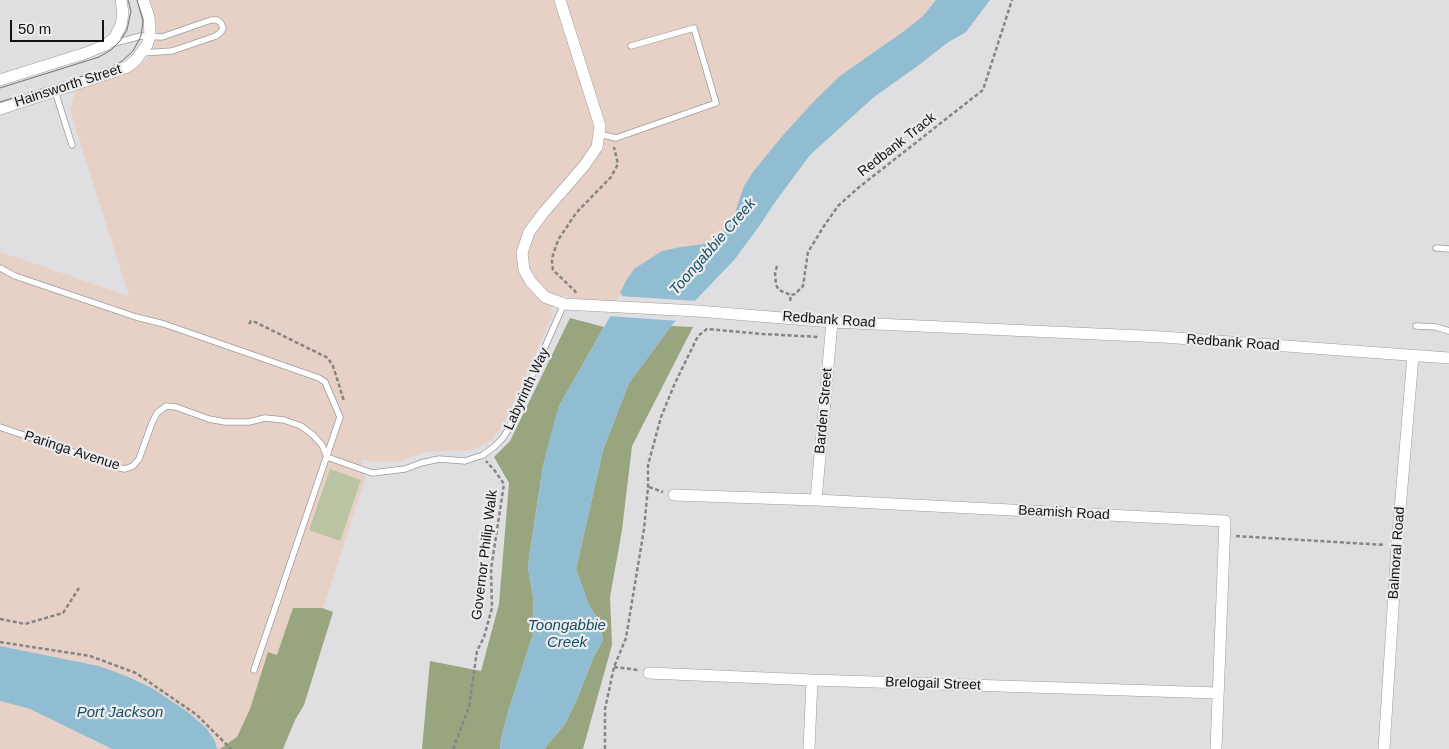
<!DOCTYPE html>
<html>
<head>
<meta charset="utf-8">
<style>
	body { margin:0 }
	#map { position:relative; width:1449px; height:749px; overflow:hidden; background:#dfdfe1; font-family:Helvetica,sans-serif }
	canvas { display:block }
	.scale { position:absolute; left:10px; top:20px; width:94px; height:22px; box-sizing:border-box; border:2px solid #121213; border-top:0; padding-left:6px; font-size:15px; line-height:18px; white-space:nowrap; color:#121213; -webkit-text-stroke:4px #ececee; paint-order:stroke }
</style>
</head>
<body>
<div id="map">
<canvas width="1449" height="749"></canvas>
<div class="scale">50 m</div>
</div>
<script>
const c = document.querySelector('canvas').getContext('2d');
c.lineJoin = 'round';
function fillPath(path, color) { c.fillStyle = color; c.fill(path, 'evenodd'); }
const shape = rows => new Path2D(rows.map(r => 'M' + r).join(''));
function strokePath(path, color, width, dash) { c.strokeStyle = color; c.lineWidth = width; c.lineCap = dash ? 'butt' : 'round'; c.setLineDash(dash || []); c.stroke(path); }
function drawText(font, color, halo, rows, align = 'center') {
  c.font = font + ' Helvetica,sans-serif'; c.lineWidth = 4.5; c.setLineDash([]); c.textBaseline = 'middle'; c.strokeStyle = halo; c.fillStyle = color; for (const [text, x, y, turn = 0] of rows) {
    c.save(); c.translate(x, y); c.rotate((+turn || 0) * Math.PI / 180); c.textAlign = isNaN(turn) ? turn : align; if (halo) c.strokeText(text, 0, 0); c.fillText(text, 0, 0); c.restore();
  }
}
const medical = shape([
	[148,0,936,0,923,16,907,29,840,76,816,99,784,134,777,144,739,204,732,221,724,232,715,239,703,244,681,247,623,294,619,302,580,299,558,295,551,309,552,317,504,424,491,440,473,450,423,452,402,461,381,462,361,460,365,480,323,608,333,612,304,705,268,745,232,749,217,749,215,741,207,729,189,713,152,688,126,676,99,666,0,646,0,252,129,296,78,136,71,113,71,103,75,93,82,84,137,67,147,59,153,48,157,37,157,27],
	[0,701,30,709,111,749,0,749]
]);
const green = shape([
	[330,469,361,480,340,541,309,530]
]);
const forest = shape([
	[570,318,604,327,559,406,543,466,529,558,528,568,533,597,534,631,508,712,501,739,500,749,422,749,430,661,481,671,499,604,509,483,494,457,510,441],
	[671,326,693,327,632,446,622,530,610,597,612,645,583,749,544,749,565,724,577,699,594,656,603,640,599,621,589,605,576,569,603,450,629,383],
	[293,608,322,608,333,612,304,705,295,720,283,749,220,749,237,737,250,709,268,652,277,655]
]);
const water = shape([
	[936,0,990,0,966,32,947,43,919,65,874,97,810,155,773,205,760,225,735,259,671,326,629,383,603,450,576,569,589,605,599,621,603,640,594,656,577,699,565,724,544,749,500,749,501,739,508,712,534,631,533,597,528,568,529,558,543,466,550,437,559,406,623,294,620,293,626,281,634,269,662,251,681,247,703,244,715,239,724,232,732,221,744,186,753,172,784,134,816,99,840,76,907,29,923,16],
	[0,646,99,666,126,676,152,688,189,713,207,729,215,741,217,749,112,749,30,709,0,701]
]);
const pier = shape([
	[619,296,697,301,697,302,679,321,608,316]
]);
const path = shape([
	[777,266,775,273,776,285,779,290,791,295],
	[576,293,575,291,553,270,552,261,553,255,558,240,576,213,611,177,618,164,614,147],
	[790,301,791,295,795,294,803,286,808,252,824,226,838,206,858,188,983,90,1012,0],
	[249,324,251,321,255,322,328,358,333,366,344,401],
	[649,487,663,492],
	[1236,536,1385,545],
	[0,619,25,624,63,613,79,588],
	[0,642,90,656,136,673,197,715,231,749],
	[614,667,638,670],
	[453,749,469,707,477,651,484,637,492,608,491,569,504,484,495,471,486,461],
	[605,749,605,709,614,667,626,638,644,529,648,487,648,465,661,417,675,383,698,336,707,329,763,334,819,337]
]);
const service = shape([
	[111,44,141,36,162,37,211,20,217,20,221,23,223,28,221,32,216,36,172,51,142,53],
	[55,91,72,145],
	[599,134,616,138,716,103,694,28,631,46],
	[1436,248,1449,249],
	[0,268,15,276,136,317,164,324,319,378,325,382,340,417,254,670],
	[1416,326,1436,327,1449,331],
	[0,427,120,468,125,469,133,466,139,459,152,423,157,413,166,406,176,407,209,419,225,422,249,422,265,418,284,420,301,426,313,435,322,445,327,457,372,473,405,469,421,463,439,459,465,461,483,455,494,447,502,439,508,430,564,304]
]);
const minor = shape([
	[560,0,600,126,597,147,584,166,544,212,529,232,522,253,524,270,531,282,545,297,564,304,697,311,832,322,1163,337,1449,358],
	[0,80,86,53,106,45,115,37,121,25,123,13,121,0],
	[0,109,116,71,127,67,135,61,147,45,150,36,149,17,143,0],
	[674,495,816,500,1225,521,1216,749],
	[816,500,832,322],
	[649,673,812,680,1218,693],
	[809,749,812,680],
	[1384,749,1397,546,1413,356]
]);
const tram = shape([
	[0,88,99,57,111,50,120,41,127,30,131,11,128,0],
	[0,102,109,68,122,61,133,51,141,36,143,21,137,0]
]);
const streetNames = [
	["Hainsworth Street",68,86,-18],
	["Redbank Track",897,145,-38],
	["Redbank Road",829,320,4],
	["Redbank Road",1233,343,4],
	["Labyrinth Way",527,389,-65],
	["Barden Street",824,411,-85],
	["Paringa Avenue",72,451,18],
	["Beamish Road",1064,513,3],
	["Balmoral Road",1397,553,-86],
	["Governor Philip Walk",485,555,-83],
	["Brelogail Street",933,684,2]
];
const waterNames = [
	["Toongabbie Creek",713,247,-49],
	["Toongabbie",567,626],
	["Creek",567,643],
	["Port Jackson",120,713]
];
fillPath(medical, '#e7d0c5');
fillPath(green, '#b8c4a2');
fillPath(forest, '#98a57e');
fillPath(water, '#90bdd2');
fillPath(pier, '#dfdfe1');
strokePath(service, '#9c9c9e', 7);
strokePath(minor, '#9c9c9e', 12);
strokePath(path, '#858586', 2.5, [4, 2.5]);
strokePath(service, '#fff', 5.5);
strokePath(minor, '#fff', 11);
strokePath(tram, '#717172', 1);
drawText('14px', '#121213', '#ececee', streetNames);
drawText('italic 15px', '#144f65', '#ececee', waterNames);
</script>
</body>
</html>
